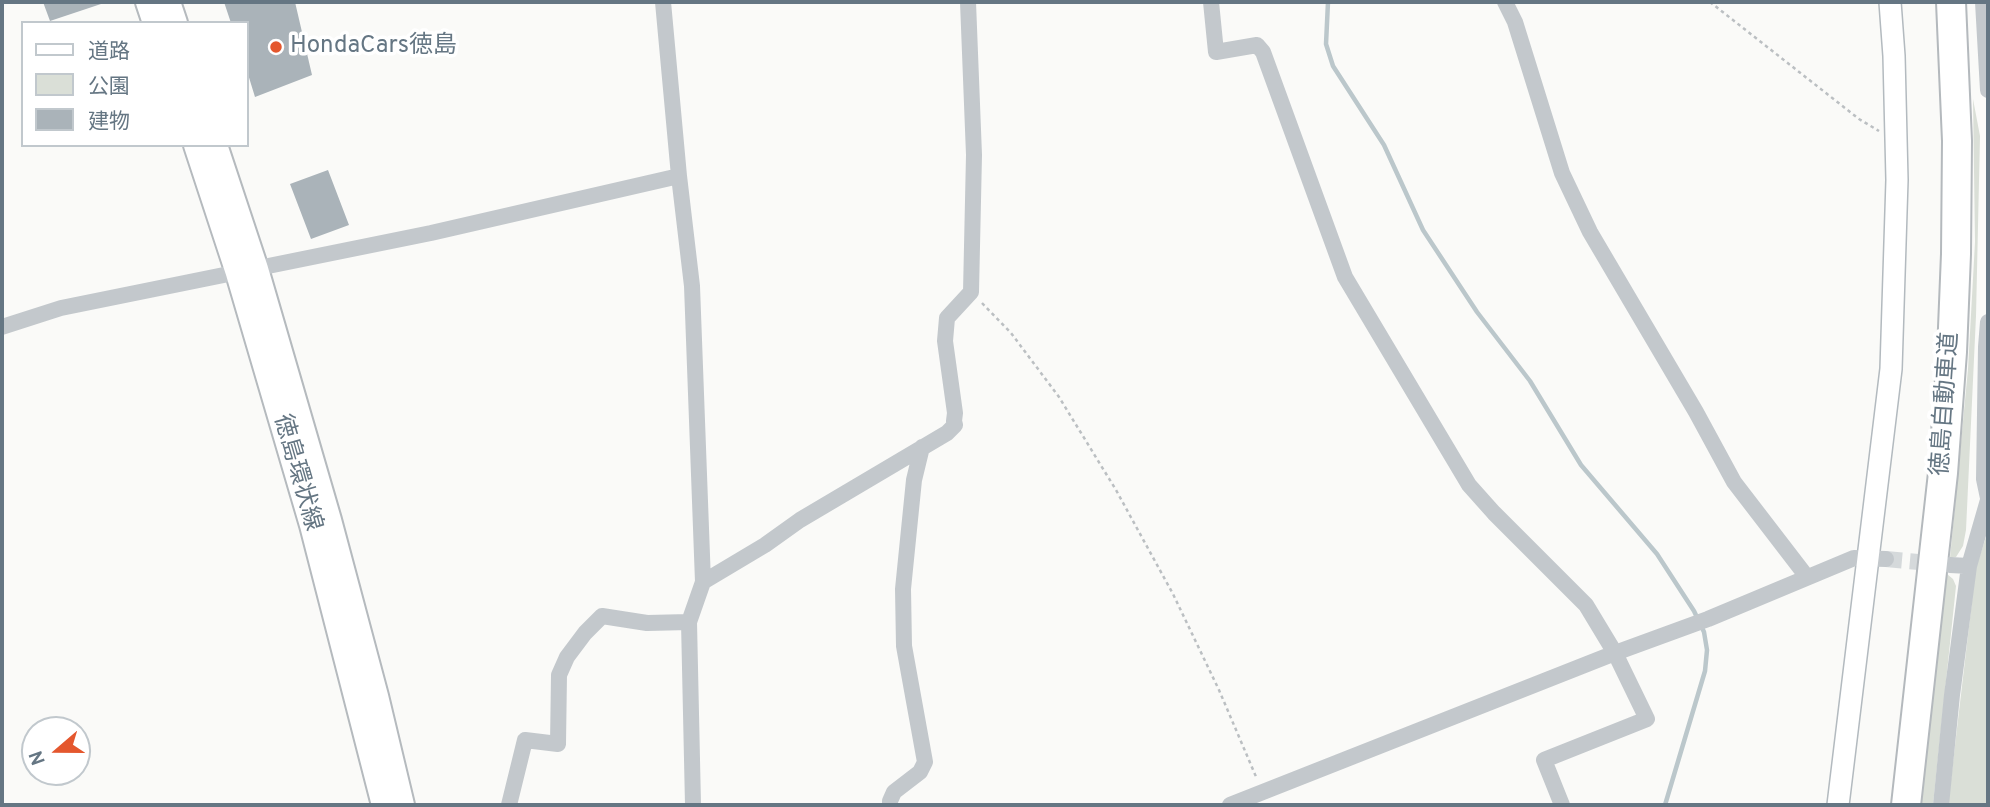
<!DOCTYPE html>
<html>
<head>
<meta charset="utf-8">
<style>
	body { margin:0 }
	#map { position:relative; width:1990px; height:807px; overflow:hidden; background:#fafaf8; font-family:Overpass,"Noto Sans JP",sans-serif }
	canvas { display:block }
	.frame { position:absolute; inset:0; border:4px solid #657683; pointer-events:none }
	.legend { position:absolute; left:21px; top:21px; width:228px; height:126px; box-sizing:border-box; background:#fff; border:2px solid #c1c8cd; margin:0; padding:9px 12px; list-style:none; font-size:21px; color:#657683 }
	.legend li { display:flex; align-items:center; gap:14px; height:35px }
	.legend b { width:35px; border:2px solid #c1c8cd }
	.north { position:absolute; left:21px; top:716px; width:70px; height:70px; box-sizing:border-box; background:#fff; border:2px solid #c1c8cd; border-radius:50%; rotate:250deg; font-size:19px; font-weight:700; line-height:28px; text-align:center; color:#657683 }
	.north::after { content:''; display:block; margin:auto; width:24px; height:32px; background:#e4572e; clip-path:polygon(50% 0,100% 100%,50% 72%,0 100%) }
</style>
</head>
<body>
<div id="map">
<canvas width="1990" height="807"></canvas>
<div class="frame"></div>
<ul class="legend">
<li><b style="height:9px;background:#fff"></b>道路</li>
<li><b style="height:19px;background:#dadfd7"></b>公園</li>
<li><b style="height:19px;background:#aab3b9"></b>建物</li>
</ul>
<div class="north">N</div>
</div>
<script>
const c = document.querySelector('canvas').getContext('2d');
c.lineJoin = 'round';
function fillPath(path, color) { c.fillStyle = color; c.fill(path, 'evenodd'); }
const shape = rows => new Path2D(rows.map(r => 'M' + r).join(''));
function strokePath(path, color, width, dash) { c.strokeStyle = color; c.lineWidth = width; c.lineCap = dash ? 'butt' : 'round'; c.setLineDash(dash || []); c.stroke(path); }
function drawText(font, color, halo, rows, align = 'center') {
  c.font = font + ' Overpass,"Noto Sans JP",sans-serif'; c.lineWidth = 7; c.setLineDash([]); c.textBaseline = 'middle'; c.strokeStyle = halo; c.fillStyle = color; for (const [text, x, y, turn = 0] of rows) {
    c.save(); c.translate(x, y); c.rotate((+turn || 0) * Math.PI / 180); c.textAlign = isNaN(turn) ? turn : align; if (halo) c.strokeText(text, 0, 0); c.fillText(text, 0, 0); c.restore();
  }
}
const green = shape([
	[1973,99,1980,136,1976,316,1966,530,1963,546,1956,557,1950,558,1968,369,1975,242],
	[1988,531,1988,805,1948,805,1976,567],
	[1947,574,1953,579,1956,586,1933,805,1920,805]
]);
const stream = shape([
	[1328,2,1326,44,1333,66,1384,145,1423,230,1477,312,1530,381,1581,465,1657,554,1694,611,1704,632,1707,650,1705,671,1665,805]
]);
const building = shape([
	[43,2,101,2,101,4,50,21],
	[224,2,295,2,312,75,255,97,247,71,247,23,231,23],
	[328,170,349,225,311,239,290,184]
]);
const streetTunnel = shape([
	[1886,559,1941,564]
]);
const path = shape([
	[1710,2,1859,119,1879,131],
	[982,303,1011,333,1059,397,1116,490,1173,594,1219,690,1257,779]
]);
const street = shape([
	[663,2,679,176,692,286,703,582,689,622,693,805],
	[1211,2,1216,52,1257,45,1263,52,1345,277,1469,485,1494,513,1586,605,1615,653,1647,719,1544,760,1562,805],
	[1505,2,1515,22,1562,173,1590,232,1696,412,1734,482,1807,577],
	[1983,2,1988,90],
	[1988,322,1986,347,1984,479,1988,498],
	[2,327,61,308,431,233,679,176],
	[1950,565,1969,566],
	[703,582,765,545,800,520,947,433,955,425,954,421,955,413,945,341,947,318,971,292,974,155,968,2],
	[509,805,525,740,558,744,559,675,567,657,585,633,602,616,647,623,689,622],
	[890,805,890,801,894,792,920,772,925,762,904,646,903,589,914,480,922,447],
	[1230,805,1615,653,1708,619,1854,558,1886,559],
	[1941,805,1952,695,1969,566,1988,500]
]);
const secondary = shape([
	[1838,805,1891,369,1897,180,1894,56,1890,2]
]);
const primary = shape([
	[148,2,155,23],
	[168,2,175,23],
	[196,145,238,273,312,525,384,805],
	[215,145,256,269,329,520,376,696,402,805]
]);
const highway = shape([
	[1906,805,1943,473,1952,352,1956,254,1957,141,1951,2]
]);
const markers = [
	[276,47,7,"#e4572e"]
];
const poiNames = [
	["HondaCars徳島",290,47]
];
const streetNames = [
	["徳島自動車道",1947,404,-86],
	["徳島環状線",296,473,74]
];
fillPath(green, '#dadfd7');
strokePath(stream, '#bbc7cb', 4.5);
fillPath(building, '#aab3b9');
strokePath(streetTunnel, '#d5d9db', 16, [16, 8]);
strokePath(secondary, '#b3babf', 24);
strokePath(primary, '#b5babe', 28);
strokePath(highway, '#b4b9bd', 32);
strokePath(path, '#bbbfc2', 2.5, [3.5, 3.5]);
strokePath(street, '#c3c8cc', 16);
strokePath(secondary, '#fff', 21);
strokePath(primary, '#fff', 24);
strokePath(highway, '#fff', 28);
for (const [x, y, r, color] of markers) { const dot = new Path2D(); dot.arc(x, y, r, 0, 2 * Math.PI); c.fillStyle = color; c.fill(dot); strokePath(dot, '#fff', 2.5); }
drawText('24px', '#657683', '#fff', poiNames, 'left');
drawText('24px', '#657683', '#fff', streetNames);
</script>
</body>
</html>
